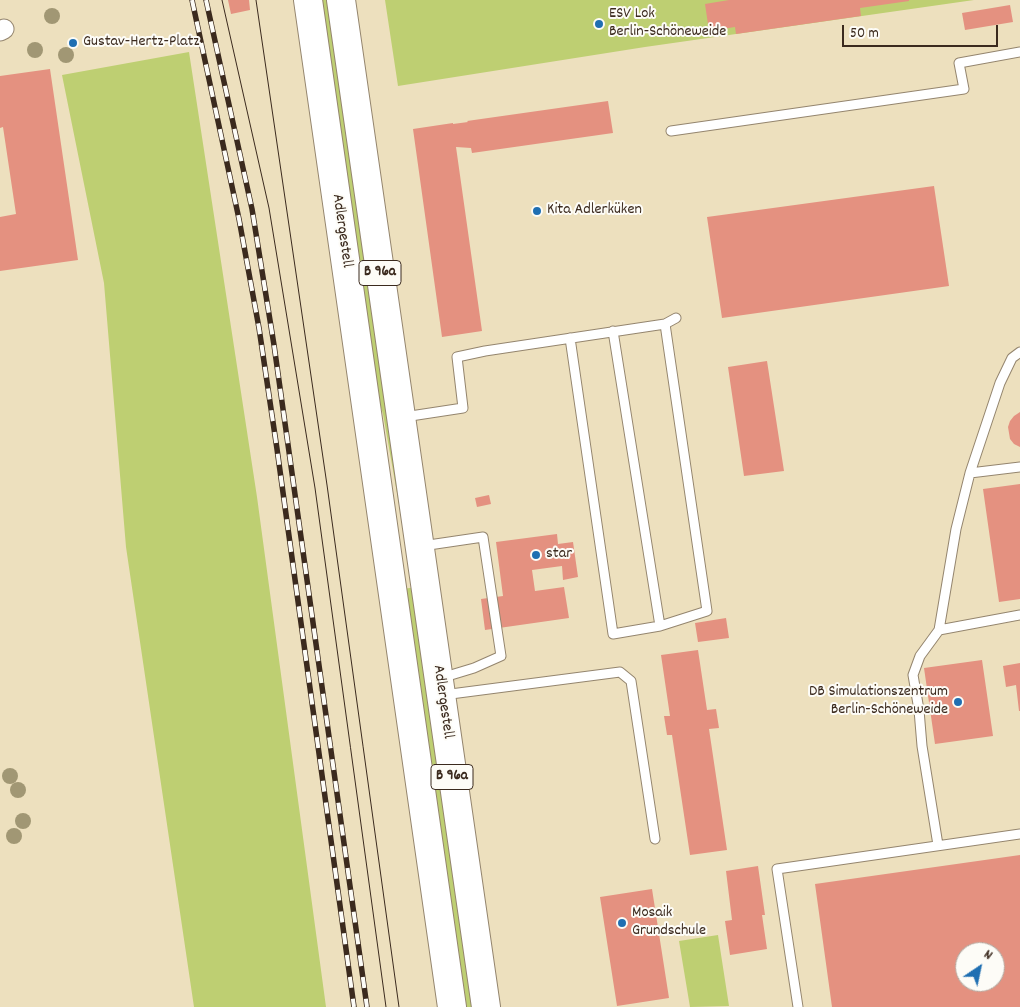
<!DOCTYPE html>
<html>
<head>
<meta charset="utf-8">
<style>
	body { margin:0 }
	#map { position:relative; width:1020px; height:1007px; overflow:hidden; background:#ede0be; font-family:Dekko,sans-serif }
	canvas { display:block }
	.north { position:absolute; left:955px; top:942px; width:50px; height:50px; box-sizing:border-box; background:#fdfcf7; border:1px solid #afa8a0; border-radius:50%; rotate:34deg; font-size:14px; font-weight:700; line-height:20px; text-align:center; color:#3b2a1e }
	.north::after { content:''; display:block; margin:auto; width:18px; height:22px; background:#1f6fb2; clip-path:polygon(50% 0,100% 100%,50% 72%,0 100%) }
	.scale { position:absolute; left:842px; top:25px; width:156px; height:22px; box-sizing:border-box; border:2px solid #3b2a1e; border-top:0; padding-left:6px; font-size:15px; line-height:18px; white-space:nowrap; color:#3b2a1e; -webkit-text-stroke:4px #fdfcf7; paint-order:stroke }
</style>
</head>
<body>
<div id="map">
<canvas width="1020" height="1007"></canvas>
<div class="north">N</div>
<div class="scale">50 m</div>
</div>
<script>
const c = document.querySelector('canvas').getContext('2d');
c.lineJoin = 'round';
function fillPath(path, color) { c.fillStyle = color; c.fill(path, 'evenodd'); }
const shape = rows => new Path2D(rows.map(r => 'M' + r).join(''));
function strokePath(path, color, width, dash) { c.strokeStyle = color; c.lineWidth = width; c.lineCap = dash ? 'butt' : 'round'; c.setLineDash(dash || []); c.stroke(path); }
function drawText(font, color, halo, rows, align = 'center') {
  c.font = font + ' Dekko,sans-serif'; c.lineWidth = 4; c.setLineDash([]); c.textBaseline = 'middle'; c.strokeStyle = halo; c.fillStyle = color; for (const [text, x, y, turn = 0] of rows) {
    c.save(); c.translate(x, y); c.rotate((+turn || 0) * Math.PI / 180); c.textAlign = isNaN(turn) ? turn : align; if (halo) c.strokeText(text, 0, 0); c.fillText(text, 0, 0); c.restore();
  }
}
const green = shape([
	[318,0,332,0,405,509,400,510,383,414,374,384],
	[385,0,974,0,645,47,398,86],
	[189,52,257,497,326,1007,194,1007,126,547,104,283,62,75],
	[416,587,477,1007,463,1007,403,589],
	[718,935,729,1006,690,1007,679,941]
]);
const building = shape([
	[228,0,249,0,250,10,231,14],
	[729,0,909,0,909,1,860,8,861,16,736,34,735,27,709,31,705,4],
	[1010,5,1013,22,965,30,962,13],
	[50,69,78,260,0,271,0,217,16,214,3,127,0,128,0,76],
	[608,101,613,133,472,153,471,148,456,147,482,331,442,337,413,129,453,123,453,124,468,122,467,121],
	[934,186,949,286,722,318,707,217],
	[767,361,784,471,744,476,728,367],
	[1020,412,1020,447,1014,444,1010,439,1008,427,1010,421,1014,416],
	[1020,484,1020,599,999,602,983,489],
	[489,495,491,504,477,507,475,498],
	[557,534,558,544,573,542,578,577,563,580,562,566,532,570,535,591,564,587,569,618,485,630,481,599,503,596,496,542],
	[726,618,729,638,698,642,695,623],
	[698,650,707,710,716,709,719,728,709,729,727,850,690,855,672,735,667,735,664,716,670,716,661,655],
	[982,660,993,736,935,744,924,668],
	[1020,663,1020,711,1019,711,1016,685,1006,687,1003,666],
	[1020,855,1020,1007,832,1007,815,884],
	[965,952,995,952,995,982,965,982],
	[758,866,765,915,762,915,767,949,730,955,725,921,732,920,726,871],
	[652,889,669,998,617,1006,600,897]
]);
const service = shape([
	[671,131,964,89,959,63,1020,52],
	[613,331,660,626],
	[570,338,613,634,660,626,707,611,665,324],
	[404,417,463,408,457,357,485,351,665,324,676,318],
	[970,473,1020,467],
	[422,546,483,537,501,656,474,668,441,678],
	[939,630,1020,615],
	[443,695,620,672,631,681,655,839],
	[938,845,922,746,919,710,913,675,920,656,939,630,956,529,970,473,1000,383,1012,358,1020,352],
	[798,1007,777,869,1020,834]
]);
const minor = shape([
	[0,31,4,29]
]);
const primary = shape([
	[308,0,452,1007],
	[341,0,486,1007]
]);
const tram = shape([
	[222,0,269,208,315,488,386,1007],
	[256,0,327,485,399,1007]
]);
const rail = shape([
	[192,0,239,219,259,328,277,449,354,1007],
	[206,0,252,209,274,345,367,1007]
]);
const trees = [
	[52,16],
	[35,50],
	[66,55],
	[10,776],
	[18,790],
	[23,821],
	[14,836]
];
const markers = [
	[599,24,5,"#1f6fb2"],
	[73,43,5,"#1f6fb2"],
	[537,211,5,"#1f6fb2"],
	[536,555,5,"#1f6fb2"],
	[958,702,5,"#1f6fb2"],
	[622,923,5,"#1f6fb2"]
];
const shields = [
	[380,273,42],
	[452,777,42]
];
const shieldNames = [
	["B 96a",380,273],
	["B 96a",452,777]
];
const poiNames = [
	["ESV Lok",609,15],
	["Berlin-Schöneweide",609,33],
	["Gustav-Hertz-Platz",83,43],
	["Kita Adlerküken",547,211],
	["star",546,555],
	["DB Simulationszentrum",948,693,"right"],
	["Berlin-Schöneweide",948,711,"right"],
	["Mosaik",632,914],
	["Grundschule",632,932]
];
const streetNames = [
	["Adlergestell",341,231,82],
	["Adlergestell",442,702,82]
];
fillPath(green, '#becf72');
fillPath(building, '#e49180');
strokePath(service, '#94856e', 11);
strokePath(minor, '#94856e', 21);
strokePath(primary, '#94856e', 30);
strokePath(service, '#fff', 9);
strokePath(minor, '#fff', 19);
strokePath(primary, '#fff', 28);
strokePath(tram, '#3b2a1e', 1);
strokePath(rail, '#3b2a1e', 5.5);
strokePath(rail, '#fdfcf7', 4, [11]);
c.fillStyle = '#a19774';
for (const [x, y] of trees) { c.beginPath(); c.arc(x, y, 8, 0, 2 * Math.PI); c.fill(); }
for (const [x, y, r, color] of markers) { const dot = new Path2D(); dot.arc(x, y, r, 0, 2 * Math.PI); c.fillStyle = color; c.fill(dot); strokePath(dot, '#fdfcf7', 2); }
for (const [x, y, w] of shields) { const box = new Path2D(); box.roundRect(x - w / 2, y - 12.5, w, 25, 4); c.fillStyle = '#fdfcf7'; c.fill(box); strokePath(box, '#3b2a1e', 1); }
drawText('bold 15px', '#3b2a1e', null, shieldNames);
drawText('16px', '#3b2a1e', '#fdfcf7', poiNames, 'left');
drawText('16px', '#3b2a1e', '#fdfcf7', streetNames);
</script>
</body>
</html>
